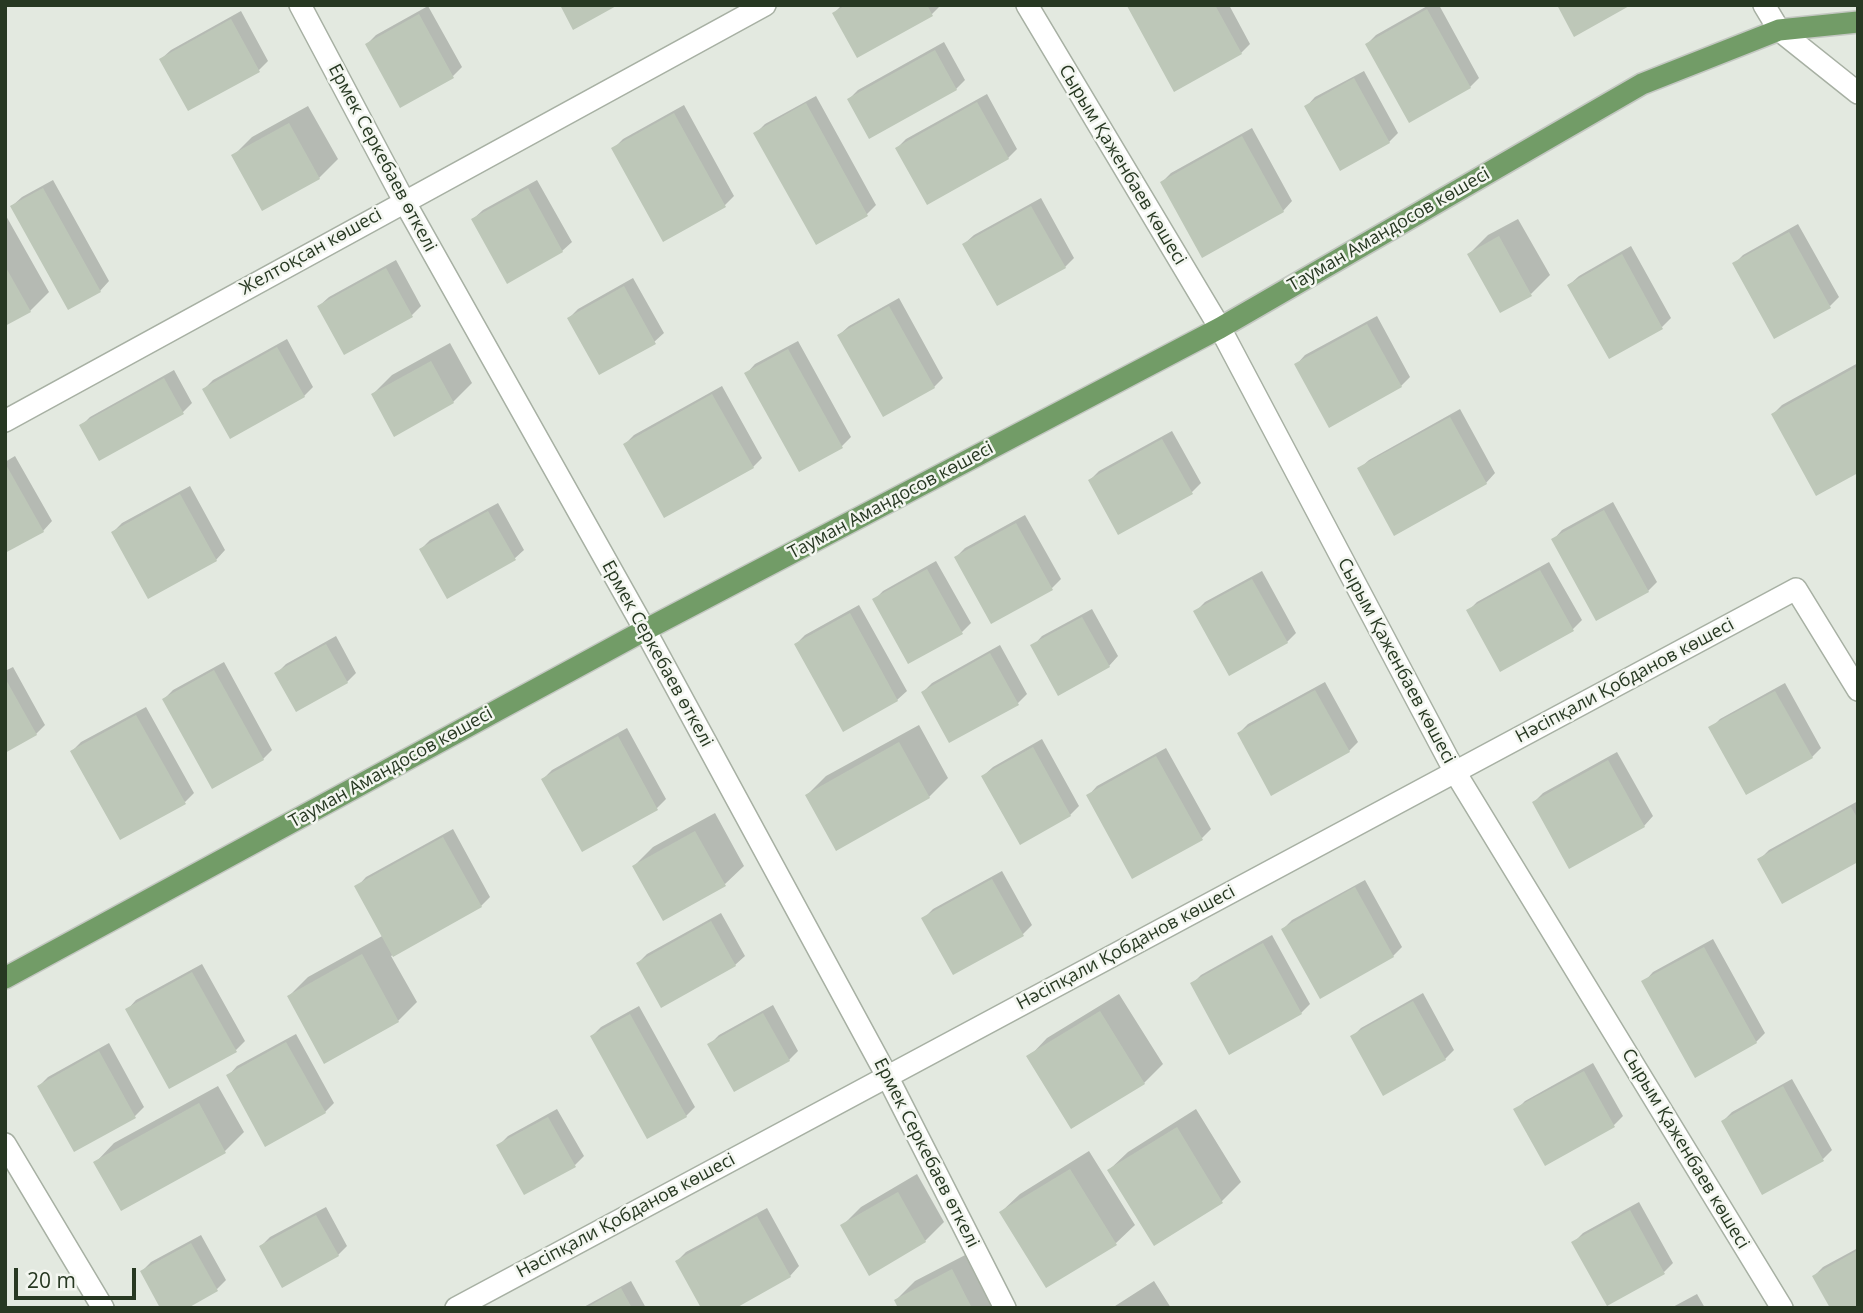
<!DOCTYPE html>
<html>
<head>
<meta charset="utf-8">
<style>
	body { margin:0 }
	#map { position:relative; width:1863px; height:1313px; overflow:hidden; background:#e3e9e0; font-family:"Open Sans",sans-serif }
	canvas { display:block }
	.frame { position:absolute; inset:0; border:7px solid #273822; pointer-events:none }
	.scale { position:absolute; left:14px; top:1268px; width:122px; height:32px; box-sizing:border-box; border:4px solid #273822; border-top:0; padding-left:9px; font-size:21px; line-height:24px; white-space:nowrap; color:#273822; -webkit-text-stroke:5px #f3f6f0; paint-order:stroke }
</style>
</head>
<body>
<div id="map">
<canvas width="1863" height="1313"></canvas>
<div class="frame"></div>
<div class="scale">20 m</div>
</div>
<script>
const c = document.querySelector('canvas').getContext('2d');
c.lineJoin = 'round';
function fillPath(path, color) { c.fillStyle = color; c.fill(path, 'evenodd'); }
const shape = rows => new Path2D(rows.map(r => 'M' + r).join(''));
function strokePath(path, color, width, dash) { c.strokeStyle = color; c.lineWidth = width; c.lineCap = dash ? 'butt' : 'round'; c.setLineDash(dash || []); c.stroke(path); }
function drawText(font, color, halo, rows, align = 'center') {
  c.font = font + ' "Open Sans",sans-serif'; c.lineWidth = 5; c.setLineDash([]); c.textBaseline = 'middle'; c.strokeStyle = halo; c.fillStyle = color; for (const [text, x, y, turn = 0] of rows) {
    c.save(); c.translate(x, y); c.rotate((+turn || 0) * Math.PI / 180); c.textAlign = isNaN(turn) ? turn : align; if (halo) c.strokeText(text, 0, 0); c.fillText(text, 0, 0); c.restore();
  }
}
const shadow = shape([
	[842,5,941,5,932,14,834,13],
	[1131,5,1229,5,1250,44,1241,53],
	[1429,5,1439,5,1479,78,1470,87,1367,44,1376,35],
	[428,6,462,67,453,76,367,44,376,35],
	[241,11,268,61,259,70,189,109,161,59,171,50],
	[944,42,965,80,956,89,849,99,858,90],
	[1364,71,1398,133,1389,142,1306,107,1315,97],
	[987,94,1017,149,1008,158,897,148,906,139],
	[816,96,876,205,867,214,816,242,756,133,765,124],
	[684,105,734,196,725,205,664,239,614,148,623,139],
	[308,106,338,159,319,178,233,156,252,137],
	[1252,128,1292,201,1283,211,1162,182,1171,173],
	[53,180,109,281,100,291,12,206,22,197],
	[537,180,572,242,562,251,473,219,483,210],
	[1041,198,1074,258,1065,267,964,244,974,235],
	[5,214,49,292,30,311,5,324],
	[1518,219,1550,275,1531,294,1469,254,1488,235],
	[1798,224,1839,297,1830,306,1734,264,1743,255],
	[1631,246,1671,318,1662,327,1569,285,1579,276],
	[396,260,421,306,412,315,345,353,319,306,329,297],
	[633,278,664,333,654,342,569,318,578,309],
	[899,298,943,378,934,387,839,335,849,326],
	[1377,316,1410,377,1401,386,1296,365,1305,355],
	[287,339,313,387,304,396,204,389,213,380],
	[798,341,851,437,842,446,800,470,746,374,755,364],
	[450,343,472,383,453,402,373,394,392,375],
	[1858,363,1858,471,1773,414,1782,405],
	[174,370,192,403,183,412,99,459,81,426,90,417],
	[722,386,762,458,753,467,625,444,634,435],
	[1460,409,1495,473,1486,483,1395,533,1359,469,1369,460],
	[1172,431,1201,483,1192,492,1090,480,1099,471],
	[15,456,52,521,43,531,5,551,5,462],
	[190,486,225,550,216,560,113,532,122,523],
	[1613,502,1657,582,1648,591,1553,540,1562,530],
	[498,503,524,550,514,559,421,549,430,540],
	[1025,515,1061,579,1052,588,956,557,965,548],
	[936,561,971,623,962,632,874,600,883,591],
	[1549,562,1582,620,1572,630,1468,611,1477,602],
	[1262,571,1296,633,1287,642,1196,611,1205,602],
	[859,605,907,691,897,700,843,730,796,644,805,635],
	[1092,609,1118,656,1109,666,1033,646,1042,636],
	[336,636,356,673,347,682,277,673,286,664],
	[1000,645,1027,694,1018,703,923,692,932,683],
	[224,662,272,750,263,759,164,699,173,690],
	[13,667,45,725,36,734,5,751,5,671],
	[1325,682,1358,742,1349,751,1239,733,1248,724],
	[1785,683,1821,748,1812,757,1711,728,1720,719],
	[146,707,194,793,185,802,72,751,81,742],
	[919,725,948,778,929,797,807,795,826,776],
	[627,728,666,799,657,808,582,850,543,779,552,770],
	[1042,739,1079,806,1070,815,983,776,993,767],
	[1166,748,1211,829,1202,838,1088,796,1097,786],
	[1617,752,1653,816,1644,826,1534,802,1543,793],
	[1858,801,1858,860,1759,860,1769,850],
	[715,813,744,866,725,884,634,866,653,847],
	[453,829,490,897,481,906,391,956,417,1002,398,1021,289,996,308,977,384,935,357,887,366,877],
	[1002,871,1032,925,1023,934,924,918,933,909],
	[1365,880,1402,947,1393,956,1283,929,1292,920],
	[721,913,745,956,735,965,662,1006,638,963,647,954],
	[1272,935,1310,1004,1301,1013,1192,984,1201,975],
	[1713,939,1765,1033,1756,1042,1644,982,1653,972],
	[202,964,245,1041,236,1050,127,1010,136,1000],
	[1423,993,1454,1050,1445,1059,1352,1037,1361,1028],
	[1119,994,1163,1064,1144,1083,1029,1057,1047,1038],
	[773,1005,798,1051,789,1060,710,1044,719,1035],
	[639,1006,695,1107,686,1116,592,1036,601,1027],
	[296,1034,334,1103,325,1112,228,1076,237,1066],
	[109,1043,144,1107,135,1116,75,1150,39,1086,48,1077],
	[1593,1063,1623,1116,1614,1125,1516,1110,1525,1101],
	[1792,1079,1832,1150,1823,1159,1723,1121,1732,1112],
	[218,1086,244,1132,225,1151,121,1209,96,1162,114,1143],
	[557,1109,584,1156,575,1165,499,1145,508,1136],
	[1196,1109,1241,1182,1222,1201,1154,1244,1109,1170,1128,1152],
	[1089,1151,1135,1225,1116,1243,1001,1212,1020,1194],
	[917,1174,944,1222,925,1241,842,1226,861,1207],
	[1639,1202,1673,1263,1664,1272,1574,1242,1583,1233],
	[326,1207,347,1246,338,1255,261,1246,270,1237],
	[767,1208,799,1266,790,1276,677,1261,686,1252],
	[201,1235,226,1280,217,1289,142,1271,151,1262],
	[1858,1248,1858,1308,1814,1276,1823,1267],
	[971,1252,1001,1308,900,1308,896,1300,915,1281],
	[631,1281,646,1308,582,1308],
	[1154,1281,1171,1308,1112,1308],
	[1697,1294,1705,1308,1671,1308]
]);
const building = shape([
	[560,5,618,5,573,30],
	[846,5,927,5,933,16,857,58,832,13],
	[1129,5,1215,5,1242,54,1174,92,1127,6],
	[1557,5,1631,5,1574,37],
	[1427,9,1471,88,1409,123,1365,44],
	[419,14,454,78,400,108,365,44],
	[231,19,260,72,188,111,159,59],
	[935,50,957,90,869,139,847,99],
	[1354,78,1390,143,1340,171,1304,106],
	[977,102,1009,159,927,205,895,148],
	[806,103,868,216,816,245,753,133],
	[674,113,726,207,663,242,611,148],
	[289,123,320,179,262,211,231,155],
	[1242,136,1284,212,1202,258,1160,182],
	[43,188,101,292,68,310,10,206],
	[528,188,563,252,507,284,471,219],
	[1031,206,1066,268,997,306,962,244],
	[1789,232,1831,308,1774,339,1732,263],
	[1499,236,1532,296,1500,313,1467,254],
	[1622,254,1663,329,1609,359,1567,285],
	[5,266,31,312,5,326],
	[386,268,413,317,344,355,317,306],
	[624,286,656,344,599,375,567,318],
	[889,306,935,388,883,417,837,335],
	[1367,324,1402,387,1329,428,1294,364],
	[277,347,305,397,230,439,202,389],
	[788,349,843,448,799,472,744,373],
	[431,361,454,403,394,437,371,394],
	[1856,367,1858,370,1858,473,1816,496,1771,414],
	[164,378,184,414,99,461,79,425],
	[712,394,754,468,664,518,623,444],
	[1450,417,1487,484,1394,536,1357,468],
	[1162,439,1193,494,1118,535,1088,480],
	[5,463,44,532,5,553],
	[180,494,217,561,148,599,111,532],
	[1604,510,1649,592,1596,621,1551,539],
	[488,511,516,560,447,599,419,549],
	[1016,523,1053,590,991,624,954,557],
	[927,569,963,634,908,664,872,599],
	[1540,570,1574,631,1500,672,1466,610],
	[1252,579,1288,643,1229,676,1193,611],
	[850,613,898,701,843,732,794,644],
	[1082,617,1110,667,1058,696,1030,645],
	[326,644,348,683,296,712,274,673],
	[990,653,1019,705,949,743,921,692],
	[214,670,264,760,212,789,162,699],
	[5,678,37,735,5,753],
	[1315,690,1350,752,1271,796,1237,733],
	[1775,691,1813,758,1746,795,1708,727],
	[136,715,186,804,120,840,70,751],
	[618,736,658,810,582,852,541,779],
	[899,742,930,798,836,851,805,795],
	[1033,747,1071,816,1020,845,981,776],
	[1156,756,1203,840,1132,879,1086,795],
	[1608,760,1645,827,1569,869,1532,802],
	[1851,807,1858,819,1858,862,1782,904,1757,859],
	[695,831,726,886,663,921,632,866],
	[443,837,482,907,393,957,354,886],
	[992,879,1024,936,953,975,921,918],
	[1355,887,1394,957,1320,999,1281,929],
	[711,921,736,966,661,1008,636,963],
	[1263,943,1302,1014,1229,1055,1190,983],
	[1704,947,1757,1043,1695,1078,1641,981],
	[362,954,399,1022,324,1064,287,996],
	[192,972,237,1052,169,1089,125,1009],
	[1413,1001,1446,1060,1383,1096,1350,1036],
	[1100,1011,1145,1084,1071,1129,1026,1056],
	[763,1013,790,1061,734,1092,707,1044],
	[630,1014,687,1117,647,1139,590,1036],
	[286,1042,326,1113,265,1147,226,1075],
	[99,1051,136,1118,74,1152,37,1086],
	[1584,1071,1615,1127,1545,1166,1513,1109],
	[1783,1086,1824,1161,1762,1195,1721,1121],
	[199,1103,226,1153,121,1211,93,1162],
	[548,1117,576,1167,524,1195,496,1145],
	[1177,1127,1223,1203,1154,1246,1107,1170],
	[1070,1169,1117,1245,1046,1288,999,1212],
	[898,1192,926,1242,869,1276,840,1225],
	[1630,1210,1665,1274,1607,1306,1571,1242],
	[316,1215,339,1256,282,1288,259,1246],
	[757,1216,791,1277,736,1308,701,1308,675,1261],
	[191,1243,218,1291,188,1308,160,1308,140,1271],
	[1858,1250,1858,1308,1830,1308,1812,1276],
	[952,1269,972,1308,898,1308,894,1300],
	[621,1288,632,1308,586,1308]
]);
const minor = shape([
	[300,5,404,201,645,630,887,1076,1005,1308],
	[1027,5,1220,328,1455,772,1782,1308],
	[1764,5,1779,30,1858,93],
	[5,421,765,5],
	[5,1144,103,1308],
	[456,1308,1796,589,1858,690]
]);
const major = shape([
	[5,978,645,630,1220,328,1642,84,1779,30,1858,22]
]);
const streetNames = [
	["Ермек Серкебаев өткелі",382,158,62],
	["Сырым Қаженбаев көшесі",1122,165,59],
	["Тауман Амандосов көшесі",1389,230,-30],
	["Желтоқсан көшесі",311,252,-29],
	["Тауман Амандосов көшесі",891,501,-28],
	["Ермек Серкебаев өткелі",657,654,61],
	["Сырым Қаженбаев көшесі",1396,661,62],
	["Нәсіпқали Қобданов көшесі",1625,681,-28],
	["Тауман Амандосов көшесі",391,768,-29],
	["Нәсіпқали Қобданов көшесі",1126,948,-28],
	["Сырым Қаженбаев көшесі",1685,1149,59],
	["Ермек Серкебаев өткелі",926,1153,63],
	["Нәсіпқали Қобданов көшесі",626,1216,-28]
];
fillPath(shadow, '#0003');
fillPath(building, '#bdc7b8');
strokePath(minor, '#a7b0a3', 24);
strokePath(major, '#c3c7c1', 24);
strokePath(minor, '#fff', 21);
strokePath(major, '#729c67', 21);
drawText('18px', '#273822', '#f3f6f0', streetNames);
</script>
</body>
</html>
